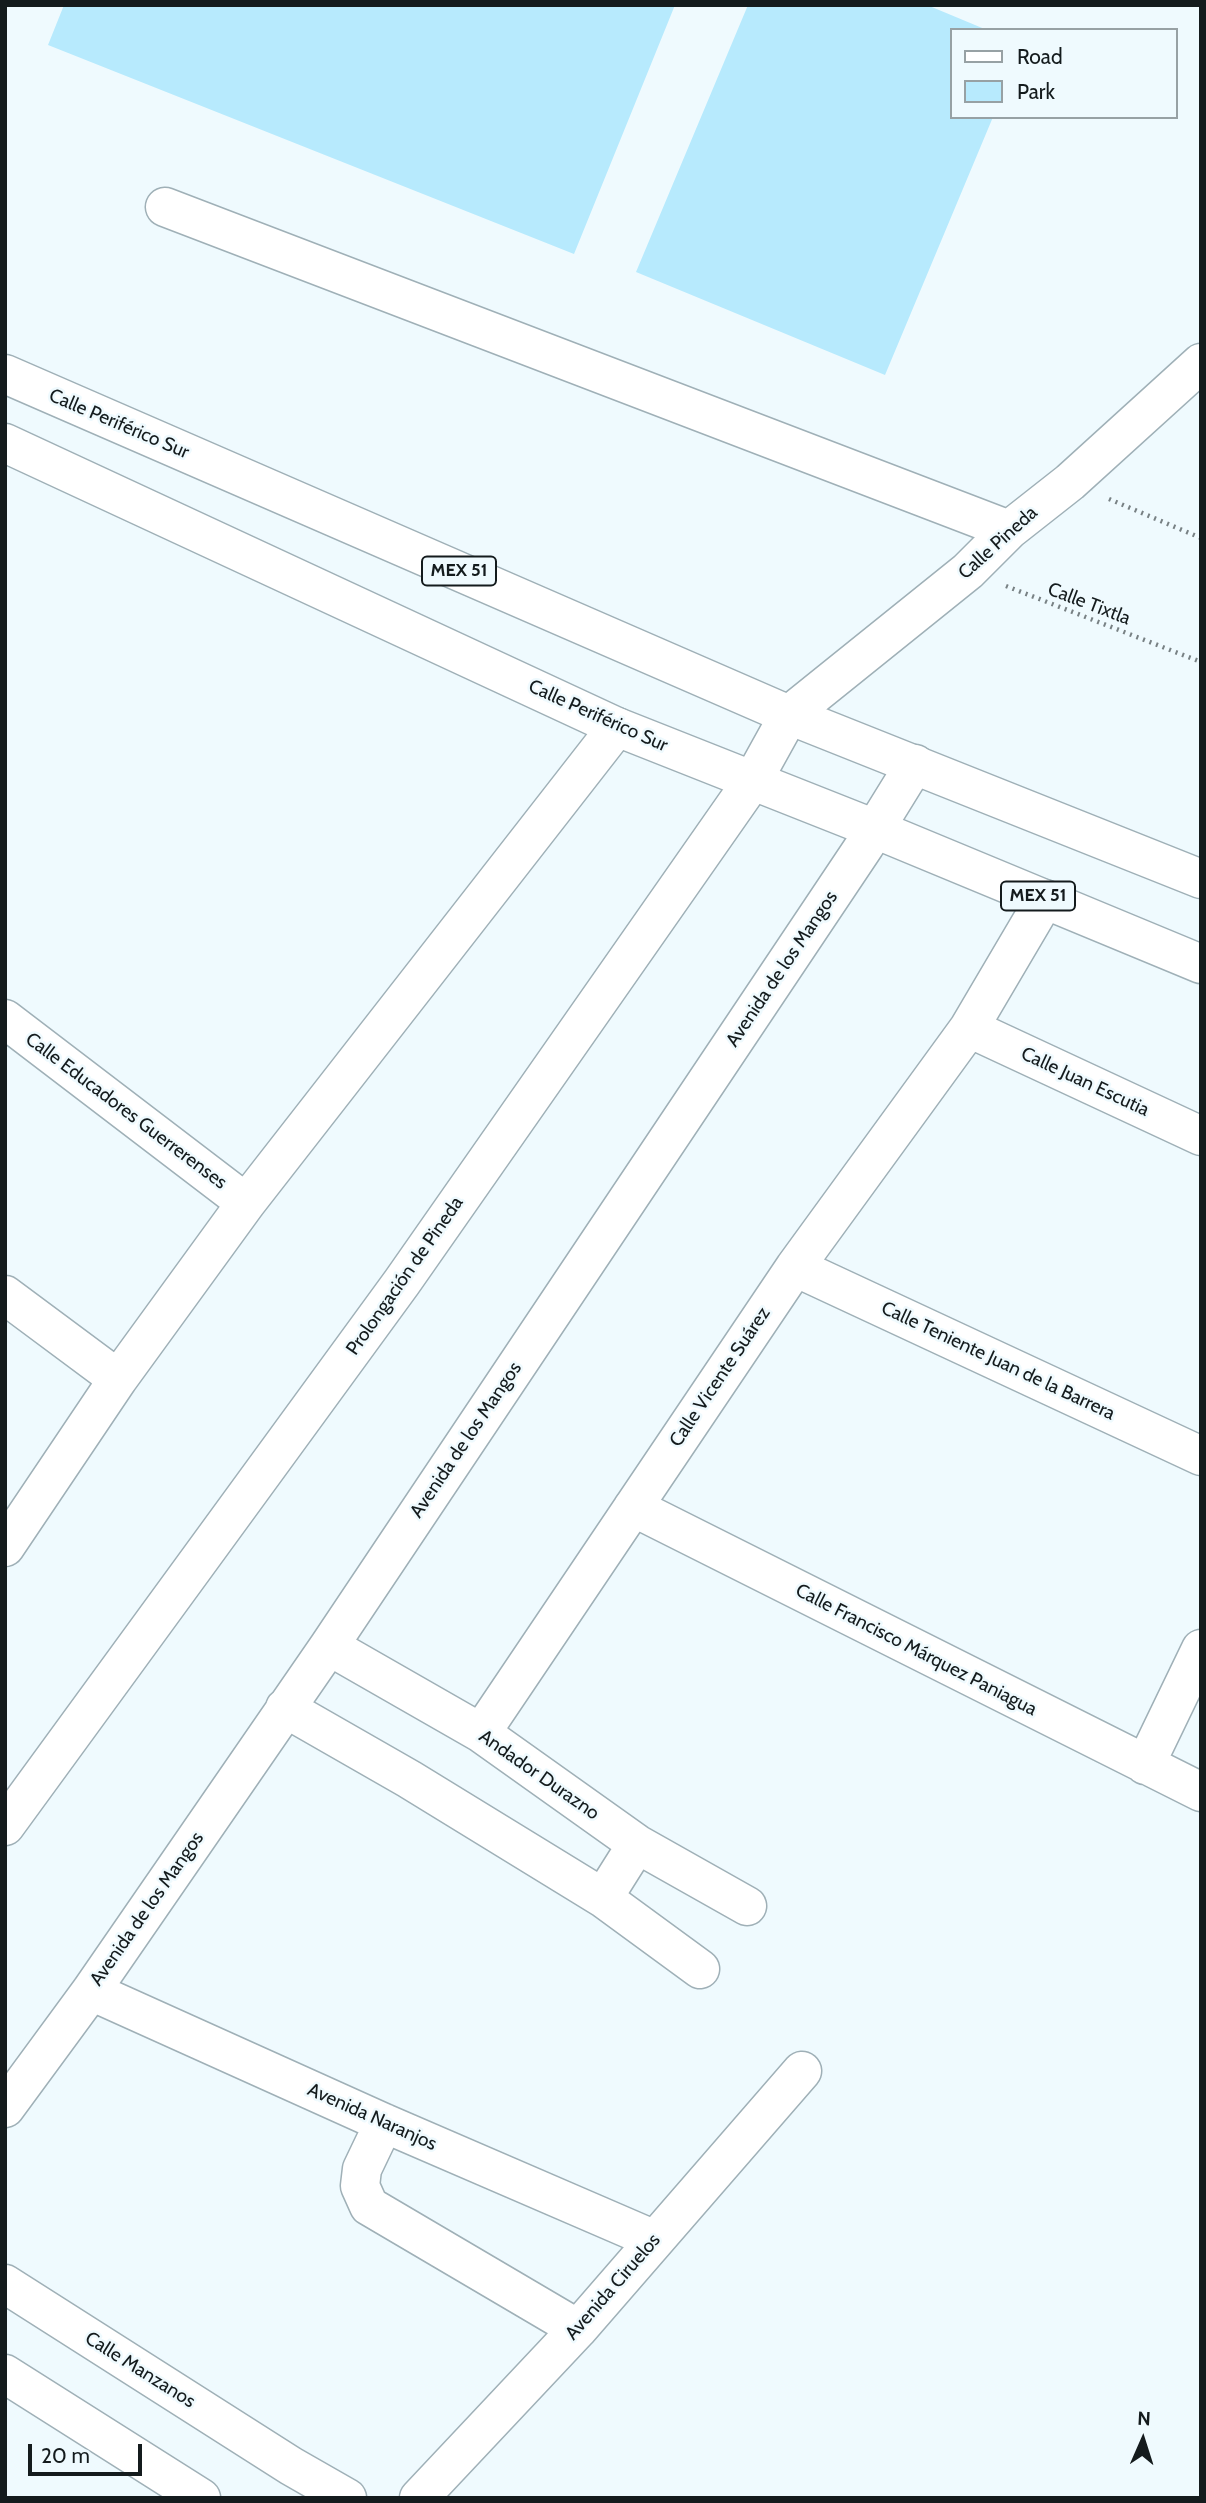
<!DOCTYPE html>
<html>
<head>
<meta charset="utf-8">
<style>
	body { margin:0 }
	#map { position:relative; width:1206px; height:2503px; overflow:hidden; background:#effafe; font-family:Cabin,sans-serif }
	canvas { display:block }
	.frame { position:absolute; inset:0; border:7px solid #141b1d; pointer-events:none }
	.legend { position:absolute; left:950px; top:28px; width:228px; height:91px; box-sizing:border-box; background:#effafe; border:2px solid #97a1a4; margin:0; padding:9px 12px; list-style:none; font-size:21px; color:#141b1d }
	.legend li { display:flex; align-items:center; gap:14px; height:35px }
	.legend b { width:35px; border:2px solid #97a1a4 }
	.north { position:absolute; left:1108px; top:2405px; width:70px; height:70px; -webkit-text-stroke:5px #effafe; paint-order:stroke; rotate:3deg; font-size:19px; font-weight:700; line-height:28px; text-align:center; color:#141b1d }
	.north::after { content:''; display:block; margin:auto; width:24px; height:32px; background:#141b1d; clip-path:polygon(50% 0,100% 100%,50% 72%,0 100%) }
	.scale { position:absolute; left:28px; top:2444px; width:114px; height:32px; box-sizing:border-box; border:4px solid #141b1d; border-top:0; padding-left:9px; font-size:21px; line-height:24px; white-space:nowrap; color:#141b1d; -webkit-text-stroke:5px #effafe; paint-order:stroke }
</style>
</head>
<body>
<div id="map">
<canvas width="1206" height="2503"></canvas>
<div class="frame"></div>
<ul class="legend">
<li><b style="height:9px;background:#fff"></b>Road</li>
<li><b style="height:19px;background:#b7eafd"></b>Park</li>
</ul>
<div class="north">N</div>
<div class="scale">20 m</div>
</div>
<script>
const c = document.querySelector('canvas').getContext('2d');
c.lineJoin = 'round';
function fillPath(path, color) { c.fillStyle = color; c.fill(path, 'evenodd'); }
const shape = rows => new Path2D(rows.map(r => 'M' + r).join(''));
function strokePath(path, color, width, dash) { c.strokeStyle = color; c.lineWidth = width; c.lineCap = dash ? 'butt' : 'round'; c.setLineDash(dash || []); c.stroke(path); }
function drawText(font, color, halo, rows, align = 'center') {
  c.font = font + ' Cabin,sans-serif'; c.lineWidth = 5; c.setLineDash([]); c.textBaseline = 'middle'; c.strokeStyle = halo; c.fillStyle = color; for (const [text, x, y, turn = 0] of rows) {
    c.save(); c.translate(x, y); c.rotate((+turn || 0) * Math.PI / 180); c.textAlign = isNaN(turn) ? turn : align; if (halo) c.strokeText(text, 0, 0); c.fillText(text, 0, 0); c.restore();
  }
}
const green = shape([
	[64,5,675,5,574,254,48,45],
	[748,5,927,5,987,30,952,30,952,117,993,117,885,375,636,272]
]);
const path = shape([
	[1109,499,1201,538],
	[1006,586,1201,662]
]);
const minor = shape([
	[165,207,1009,530],
	[5,1019,246,1203],
	[969,1028,1201,1136],
	[795,1267,1201,1456],
	[5,1295,118,1379],
	[633,1507,1201,1792],
	[5,1547,118,1379,246,1203,617,727],
	[329,1646,481,1733,637,1844,747,1906],
	[285,1708,409,1779,603,1898,700,1969],
	[481,1733,795,1267,969,1028,1045,899],
	[1145,1765,1201,1649],
	[5,1826,402,1282,753,780,789,715,968,571,1009,530,1070,482,1201,363],
	[603,1898,637,1844],
	[91,1991,384,2123,655,2240],
	[5,2108,91,1991,329,1646,865,845,915,764],
	[384,2123,362,2169,360,2186,369,2206,578,2329],
	[5,2284,291,2466,347,2498],
	[5,2374,201,2498],
	[419,2498,578,2329,802,2071]
]);
const major = shape([
	[5,374,789,715,1201,879],
	[5,443,617,727,875,829,1201,964]
]);
const shields = [
	[459,571,74],
	[1038,896,74]
];
const shieldNames = [
	["MEX 51",459,571],
	["MEX 51",1038,896]
];
const streetNames = [
	["Calle Periférico Sur",119,424,23],
	["Calle Pineda",998,543,-42],
	["Calle Tixtla",1089,604,21],
	["Calle Periférico Sur",598,716,24],
	["Avenida de los Mangos",782,969,-56],
	["Calle Juan Escutia",1085,1082,25],
	["Calle Educadores Guerrerenses",126,1111,37],
	["Prolongación de Pineda",405,1276,-55],
	["Calle Teniente Juan de la Barrera",998,1361,25],
	["Calle Vicente Suárez",720,1377,-56],
	["Avenida de los Mangos",466,1440,-56],
	["Calle Francisco Márquez Paniagua",916,1650,27],
	["Andador Durazno",539,1775,35],
	["Avenida de los Mangos",147,1909,-55],
	["Avenida Naranjos",372,2117,24],
	["Avenida Ciruelos",613,2287,-49],
	["Calle Manzanos",140,2370,32]
];
fillPath(green, '#b7eafd');
strokePath(minor, '#9fb0b7', 41);
strokePath(major, '#9fb0b7', 41);
strokePath(path, '#788184', 4.5, [2, 5]);
strokePath(minor, '#fff', 38);
strokePath(major, '#fff', 38);
for (const [x, y, w] of shields) { const box = new Path2D(); box.roundRect(x - w / 2, y - 14.5, w, 29, 5); c.fillStyle = '#effafe'; c.fill(box); strokePath(box, '#141b1d', 2); }
drawText('bold 18px', '#141b1d', null, shieldNames);
drawText('19px', '#141b1d', '#effafe', streetNames);
</script>
</body>
</html>
